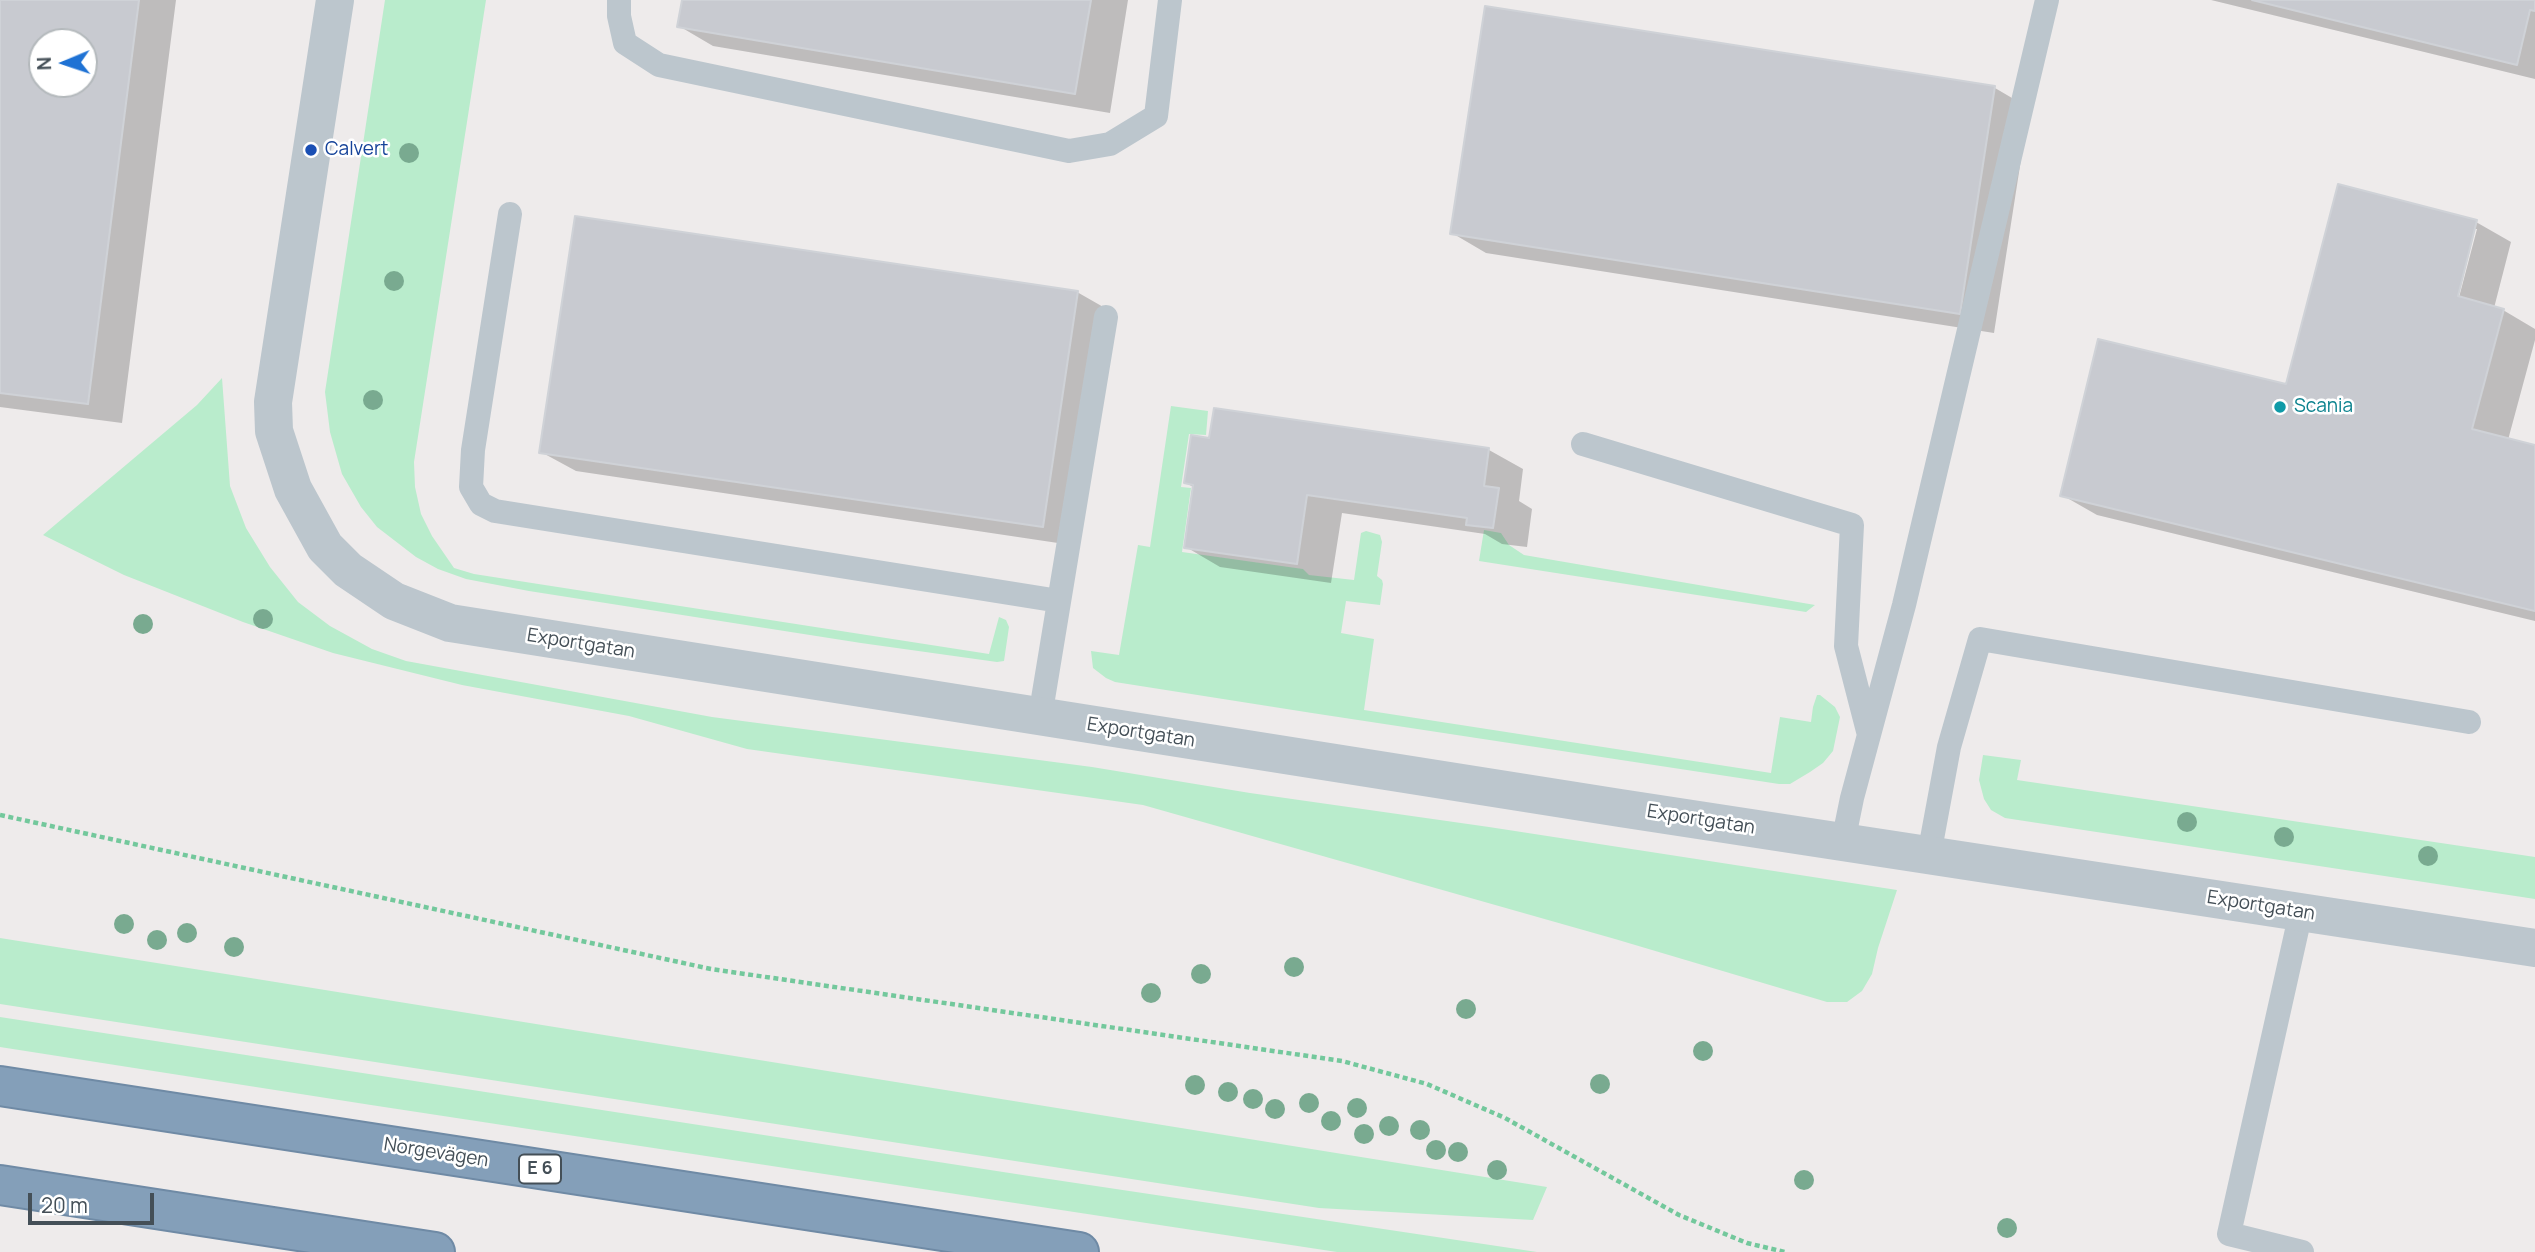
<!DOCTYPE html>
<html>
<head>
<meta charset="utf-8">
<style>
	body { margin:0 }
	#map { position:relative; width:2535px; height:1252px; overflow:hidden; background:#eeebeb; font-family:Manrope,sans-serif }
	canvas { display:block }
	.north { position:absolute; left:28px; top:28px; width:70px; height:70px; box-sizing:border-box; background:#fff; border:2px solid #b4b9bc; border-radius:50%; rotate:268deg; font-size:19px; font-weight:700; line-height:28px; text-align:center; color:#444f57 }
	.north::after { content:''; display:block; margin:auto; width:24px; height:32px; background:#1f72d4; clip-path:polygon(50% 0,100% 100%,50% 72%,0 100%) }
	.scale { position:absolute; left:28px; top:1193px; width:126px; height:32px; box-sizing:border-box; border:4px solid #444f57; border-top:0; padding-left:9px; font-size:21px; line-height:24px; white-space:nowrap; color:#444f57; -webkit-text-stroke:5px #fff; paint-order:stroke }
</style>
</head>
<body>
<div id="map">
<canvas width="2535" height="1252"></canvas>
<div class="north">N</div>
<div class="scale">20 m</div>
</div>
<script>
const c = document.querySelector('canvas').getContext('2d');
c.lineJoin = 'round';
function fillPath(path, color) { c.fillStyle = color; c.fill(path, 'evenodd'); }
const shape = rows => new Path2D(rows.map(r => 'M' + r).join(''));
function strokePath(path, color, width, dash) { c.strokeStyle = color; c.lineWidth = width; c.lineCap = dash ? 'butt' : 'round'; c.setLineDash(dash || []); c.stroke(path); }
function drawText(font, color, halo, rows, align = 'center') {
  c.font = font + ' Manrope,sans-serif'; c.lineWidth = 5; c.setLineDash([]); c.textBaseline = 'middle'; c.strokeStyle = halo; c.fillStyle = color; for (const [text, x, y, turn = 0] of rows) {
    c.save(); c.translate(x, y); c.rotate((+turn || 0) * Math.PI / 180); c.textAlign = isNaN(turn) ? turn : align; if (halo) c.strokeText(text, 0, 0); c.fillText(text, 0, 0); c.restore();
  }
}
const green = shape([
	[385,0,486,0,414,462,415,487,421,514,432,536,454,568,474,574,989,654,999,617,1006,620,1009,627,1004,661,997,662,861,643,529,591,466,579,438,569,416,557,377,527,361,507,342,474,330,432,325,392],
	[222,378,230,486,246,528,270,567,298,602,330,626,372,649,406,661,712,717,1092,767,1250,793,1489,827,1897,890,1878,948,1872,974,1862,991,1847,1002,1827,1002,1615,939,1143,805,747,749,629,716,462,685,333,653,243,622,124,575,43,535,197,405],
	[1171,406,1208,411,1206,435,1189,434,1181,487,1191,488,1182,552,1303,569,1309,575,1354,580,1361,533,1366,531,1380,535,1382,542,1377,576,1382,580,1383,584,1380,605,1346,601,1341,633,1374,639,1364,710,1771,773,1780,717,1811,722,1813,707,1817,695,1820,695,1835,707,1840,717,1833,751,1823,763,1810,772,1790,784,1779,784,1312,713,1115,682,1106,678,1093,668,1091,651,1119,655,1138,545,1150,547],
	[1484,530,1501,533,1509,545,1524,555,1815,605,1806,612,1479,561],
	[1983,755,2021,760,2017,780,2535,857,2535,899,2005,818,1991,810,1984,799,1979,780],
	[0,938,232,975,1547,1187,1533,1220,1319,1208,0,1004],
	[0,1017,1029,1176,1537,1252,1337,1252,371,1105,0,1047]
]);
const shadow = shape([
	[0,0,176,0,122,423,0,407],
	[42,42,84,42,84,84,42,84],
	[683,0,1128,0,1110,113,713,46,679,26],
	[2211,0,2535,0,2535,79],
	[1487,8,1995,88,2029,108,1994,333,1486,253,1452,233],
	[2476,222,2511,242,2494,308,2503,310,2535,329,2535,340,2508,440,2535,447,2535,621,2097,515,2062,495,2287,387],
	[2473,229,2477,229,2457,305,2454,304],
	[1077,292,1112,312,1078,546,576,471,541,452],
	[1215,410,1489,450,1523,469,1519,501,1532,509,1527,547,1502,544,1485,534,1342,513,1331,583,1220,567,1186,547,1195,488,1186,483,1211,440]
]);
const building = shape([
	[0,0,139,0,88,404,0,393,0,0],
	[42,42,84,42,84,84,42,84,42,42],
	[682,0,1091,0,1075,94,677,27,682,0],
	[2252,0,2535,0,2535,11,2530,10,2517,65,2252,0],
	[1485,6,1995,86,1960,314,1450,234,1485,6],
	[2338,184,2477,220,2458,296,2504,309,2472,429,2535,445,2535,611,2060,496,2098,339,2286,384,2338,184],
	[575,216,1078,291,1043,527,539,453,575,216],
	[1214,408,1489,448,1484,486,1499,488,1493,528,1466,525,1467,518,1307,495,1297,564,1184,548,1193,485,1184,483,1191,435,1209,438,1214,408]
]);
const path = shape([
	[0,815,711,969,1342,1061,1427,1084,1505,1118,1679,1215,1747,1243,1785,1252]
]);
const service = shape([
	[619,0,619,16,625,43,659,65,1069,151,1110,144,1156,116,1170,0],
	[510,214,473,450,471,487,481,504,495,511,1059,601],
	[1583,444,1852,525,1846,646,1869,735],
	[1040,717,1106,317],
	[1843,842,1852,798,1904,605,2047,0],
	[1929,855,1949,747,1980,639,2469,722],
	[2301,912,2229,1234,2302,1252]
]);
const tertiary = shape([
	[335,0,273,402,274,431,293,489,325,547,348,570,394,601,450,623,1620,808,2535,948]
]);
const motorway = shape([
	[0,1086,1079,1252],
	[0,1185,435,1252]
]);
const trees = [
	[409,153],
	[394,281],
	[373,400],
	[263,619],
	[143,624],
	[2187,822],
	[2284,837],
	[2428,856],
	[124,924],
	[187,933],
	[157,940],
	[234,947],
	[1294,967],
	[1201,974],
	[1151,993],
	[1466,1009],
	[1703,1051],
	[1600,1084],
	[1195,1085],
	[1228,1092],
	[1253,1099],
	[1309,1103],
	[1357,1108],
	[1275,1109],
	[1331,1121],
	[1389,1126],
	[1420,1130],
	[1364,1134],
	[1436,1150],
	[1458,1152],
	[1497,1170],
	[1804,1180],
	[2007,1228]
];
const markers = [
	[311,150,7,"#1a4fb4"],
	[2280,407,7,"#0f9aa8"]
];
const shields = [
	[540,1169,42]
];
const shieldNames = [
	["E 6",540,1169]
];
const transitNames = [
	["Calvert",325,150]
];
const cultureNames = [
	["Scania",2294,407]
];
const streetNames = [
	["Exportgatan",581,644,9],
	["Exportgatan",1141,733,9],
	["Exportgatan",1701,820,9],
	["Exportgatan",2261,906,9],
	["Norgevägen",436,1153,9]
];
fillPath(green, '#b9eccc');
fillPath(shadow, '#0003');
fillPath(building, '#c8cad0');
strokePath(building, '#cfd2d7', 2);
strokePath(motorway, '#6f8aa5', 42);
strokePath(path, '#73c89c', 4.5, [5, 3.5]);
strokePath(service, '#bcc6cd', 24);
strokePath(tertiary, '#bcc6cd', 38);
strokePath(motorway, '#849fb9', 38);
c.fillStyle = '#79aa90';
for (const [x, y] of trees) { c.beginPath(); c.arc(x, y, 10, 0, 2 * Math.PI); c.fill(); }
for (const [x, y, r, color] of markers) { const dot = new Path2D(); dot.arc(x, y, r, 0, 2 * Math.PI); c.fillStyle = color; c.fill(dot); strokePath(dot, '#fff', 2.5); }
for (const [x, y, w] of shields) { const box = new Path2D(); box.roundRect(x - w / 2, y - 14.5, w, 29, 5); c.fillStyle = '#fff'; c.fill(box); strokePath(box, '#444f57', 2); }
drawText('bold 18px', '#444f57', null, shieldNames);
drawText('19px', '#164399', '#fff', transitNames, 'left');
drawText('19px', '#0d838f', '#fff', cultureNames, 'left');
drawText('19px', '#444f57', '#fff', streetNames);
</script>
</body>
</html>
